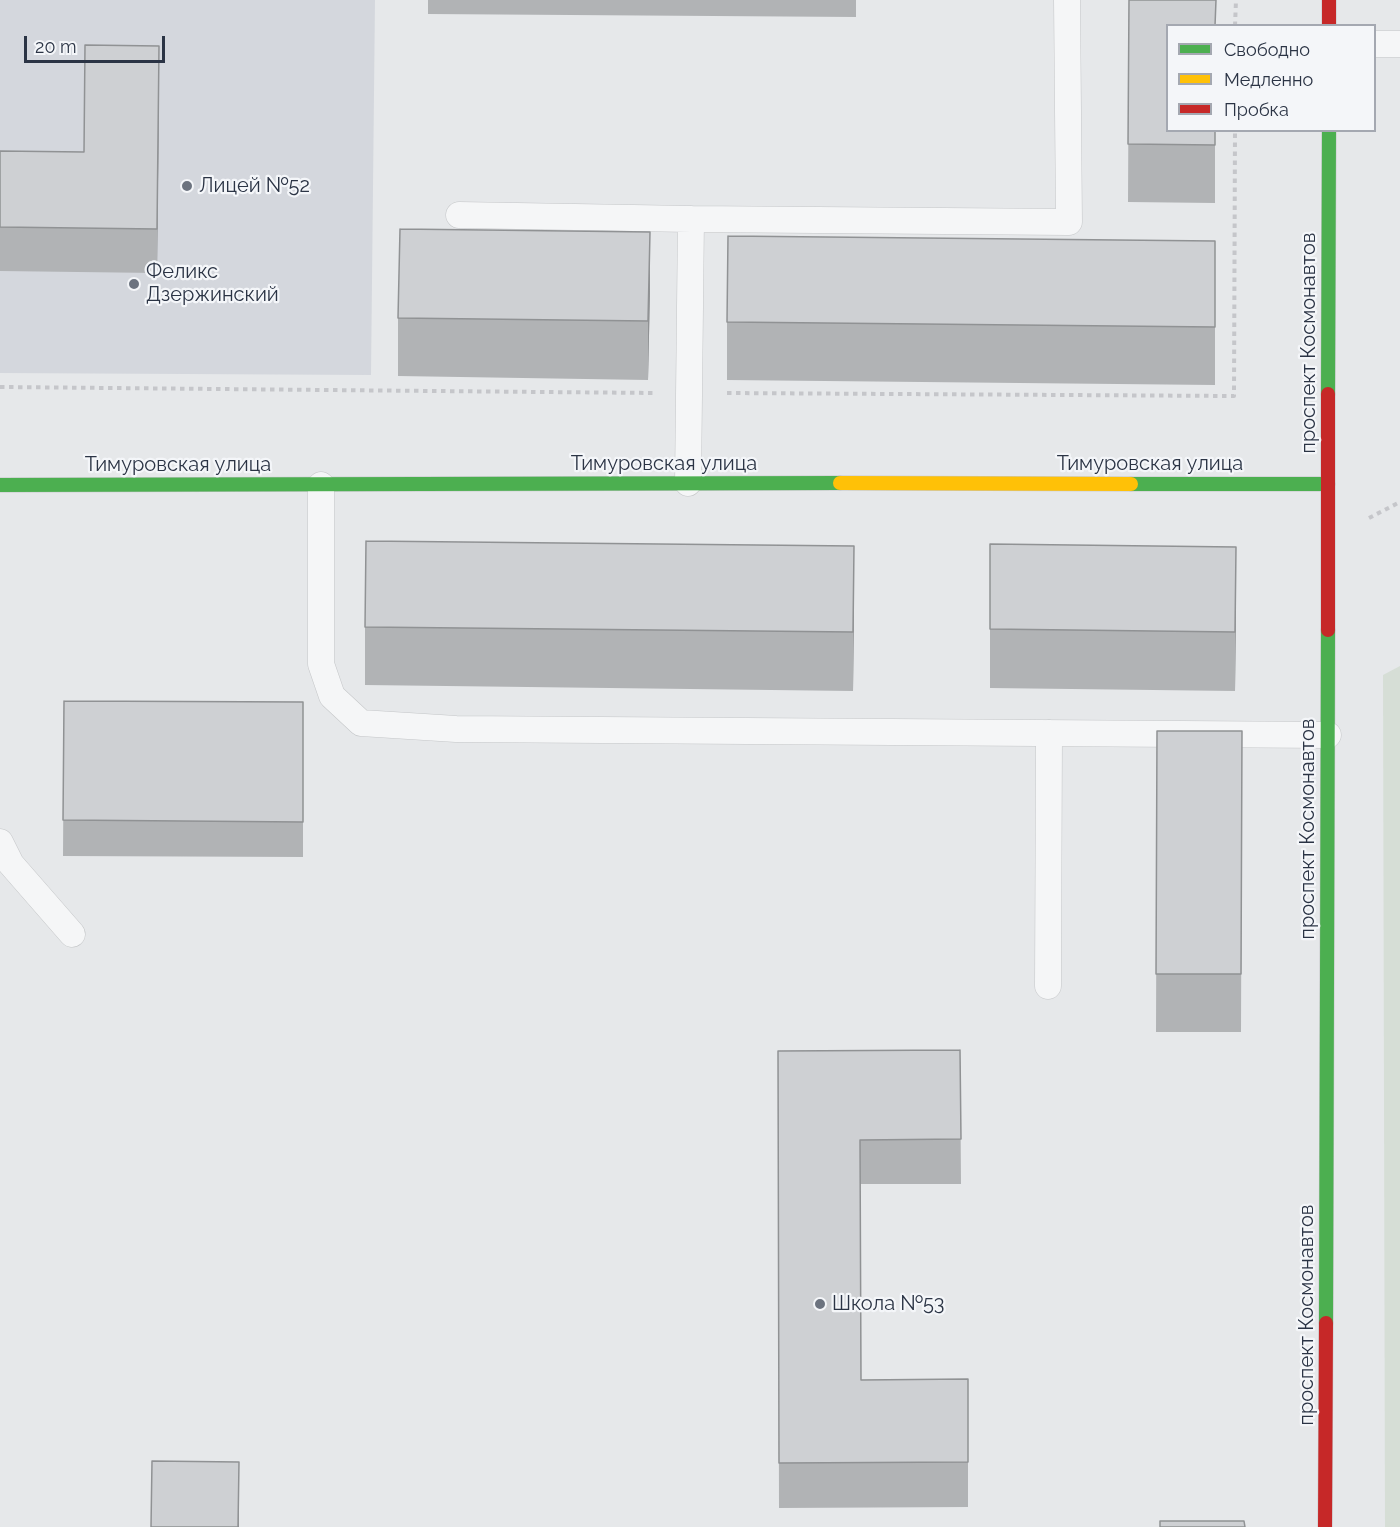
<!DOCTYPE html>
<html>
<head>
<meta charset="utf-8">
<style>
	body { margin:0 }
	#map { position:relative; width:1400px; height:1527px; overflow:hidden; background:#e6e8ea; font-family:Raleway,sans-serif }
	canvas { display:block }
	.legend { position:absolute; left:1166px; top:24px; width:210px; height:108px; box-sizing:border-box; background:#f4f6f9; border:2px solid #a4a8b1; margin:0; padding:8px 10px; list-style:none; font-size:18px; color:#2b3445 }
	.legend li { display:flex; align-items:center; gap:12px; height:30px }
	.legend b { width:30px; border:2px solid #a4a8b1 }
	.scale { position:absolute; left:24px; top:36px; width:141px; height:27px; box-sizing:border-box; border:3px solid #2b3445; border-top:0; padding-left:8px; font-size:18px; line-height:21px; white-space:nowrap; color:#2b3445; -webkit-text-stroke:4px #f4f6f9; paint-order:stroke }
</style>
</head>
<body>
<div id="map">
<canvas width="1400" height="1527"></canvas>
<ul class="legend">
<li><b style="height:8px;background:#4caf50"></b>Свободно</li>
<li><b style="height:8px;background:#ffc107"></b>Медленно</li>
<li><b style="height:8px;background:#c62828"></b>Пробка</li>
</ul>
<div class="scale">20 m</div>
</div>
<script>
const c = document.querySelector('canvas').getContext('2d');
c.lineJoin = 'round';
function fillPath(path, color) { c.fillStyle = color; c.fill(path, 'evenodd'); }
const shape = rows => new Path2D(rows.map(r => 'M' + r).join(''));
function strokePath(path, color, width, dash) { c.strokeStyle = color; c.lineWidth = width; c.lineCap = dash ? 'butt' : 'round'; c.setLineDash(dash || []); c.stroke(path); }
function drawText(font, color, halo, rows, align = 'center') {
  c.font = font + ' Raleway,sans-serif'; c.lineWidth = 4.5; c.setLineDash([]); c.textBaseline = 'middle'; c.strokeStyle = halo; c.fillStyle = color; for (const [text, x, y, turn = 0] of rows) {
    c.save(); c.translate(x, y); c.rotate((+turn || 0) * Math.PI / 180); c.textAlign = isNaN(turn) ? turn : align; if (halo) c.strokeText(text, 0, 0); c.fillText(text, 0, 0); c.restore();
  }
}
const built = shape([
	[0,0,375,0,371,375,0,373]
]);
const green = shape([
	[1400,666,1400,1527,1385,1527,1383,675]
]);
const path = shape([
	[1235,26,1236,0],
	[0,387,653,393],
	[727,393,1234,396,1235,130],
	[1369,518,1400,502]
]);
const lane = shape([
	[1374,44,1400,44],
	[459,215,691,219],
	[688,483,691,219,1069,222,1067,0],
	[321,485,321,664,332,696,361,723,456,729,1328,735],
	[0,842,11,864,72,934],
	[1048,986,1049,733]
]);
const fast = shape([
	[1328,394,1329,130],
	[1131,484,1328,484],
	[0,485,840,483],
	[1326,1323,1328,630]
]);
const slow = shape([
	[840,483,1131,484]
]);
const jam = shape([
	[1329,0,1329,26],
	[1328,630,1328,394],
	[1325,1527,1326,1323]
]);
const wall = shape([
	[428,0,856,0,856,17,428,14],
	[1129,0,1215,130,1215,203,1128,202],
	[159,90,157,273,0,271,0,151,84,152],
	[650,291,648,380,398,376,398,318],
	[1215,300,1215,385,727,380,727,322],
	[854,605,853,691,365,685,365,627],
	[1236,605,1235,691,990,688,990,629],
	[64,701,303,702,303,857,63,856],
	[1157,731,1242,731,1241,1032,1156,1032],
	[960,1050,961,1184,860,1184,861,1380,968,1379,968,1507,779,1508,778,1051]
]);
const shadedWall = shape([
	[159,46,159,90,157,273,157,229],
	[650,232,650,291,648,380,648,321],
	[854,546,854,605,853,691,853,632],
	[1236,547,1236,605,1235,691,1235,632],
	[239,1462,239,1527,238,1527]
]);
const building = shape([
	[1129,0,1216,0,1215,26,1167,26,1167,130,1215,130,1215,145,1128,144,1129,0],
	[85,45,159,46,157,229,0,227,0,151,84,152,85,45],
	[400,229,650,232,648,321,398,318,400,229],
	[728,236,1215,241,1215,327,727,322,728,236],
	[366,541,854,546,853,632,365,627,366,541],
	[990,544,1236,547,1235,632,990,629,990,544],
	[64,701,303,702,303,822,63,820,64,701],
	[1157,731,1242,731,1241,974,1156,974,1157,731],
	[960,1050,961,1139,860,1140,861,1380,968,1379,968,1462,779,1463,778,1051,960,1050],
	[152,1461,239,1462,238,1527,151,1527,152,1461],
	[1160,1521,1244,1521,1245,1527,1160,1527,1160,1521]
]);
const markers = [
	[187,186,6,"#6c737f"],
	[134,284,6,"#6c737f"],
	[820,1304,6,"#6c737f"]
];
const poiNames = [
	["Лицей №52",199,186],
	["Феликс",146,272],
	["Дзержинский",146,295],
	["Школа №53",832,1304]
];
const streetNames = [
	["проспект Космонавтов",1309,343,-90],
	["Тимуровская улица",664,464],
	["Тимуровская улица",1150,464],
	["Тимуровская улица",178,465],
	["проспект Космонавтов",1308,829,-90],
	["проспект Космонавтов",1307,1315,-90]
];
fillPath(built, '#d4d7dd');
fillPath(green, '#d6ded6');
strokePath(lane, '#c4c6c8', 27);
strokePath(fast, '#c4c6c8', 15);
strokePath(slow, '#c4c6c8', 15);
strokePath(jam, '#c4c6c8', 15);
strokePath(path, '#c5c6ca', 4, [4.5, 4.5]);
strokePath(lane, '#f5f6f7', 26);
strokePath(fast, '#4caf50', 14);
strokePath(slow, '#ffc107', 14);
strokePath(jam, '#c62828', 14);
fillPath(wall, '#b1b3b5');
fillPath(shadedWall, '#909294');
fillPath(building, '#ced0d3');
strokePath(building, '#909294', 1.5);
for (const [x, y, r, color] of markers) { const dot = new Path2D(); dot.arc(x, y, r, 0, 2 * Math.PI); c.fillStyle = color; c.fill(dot); strokePath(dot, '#f4f6f9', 2); }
drawText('20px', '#2b3445', '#f4f6f9', poiNames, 'left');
drawText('20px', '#2b3445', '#f4f6f9', streetNames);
</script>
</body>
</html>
